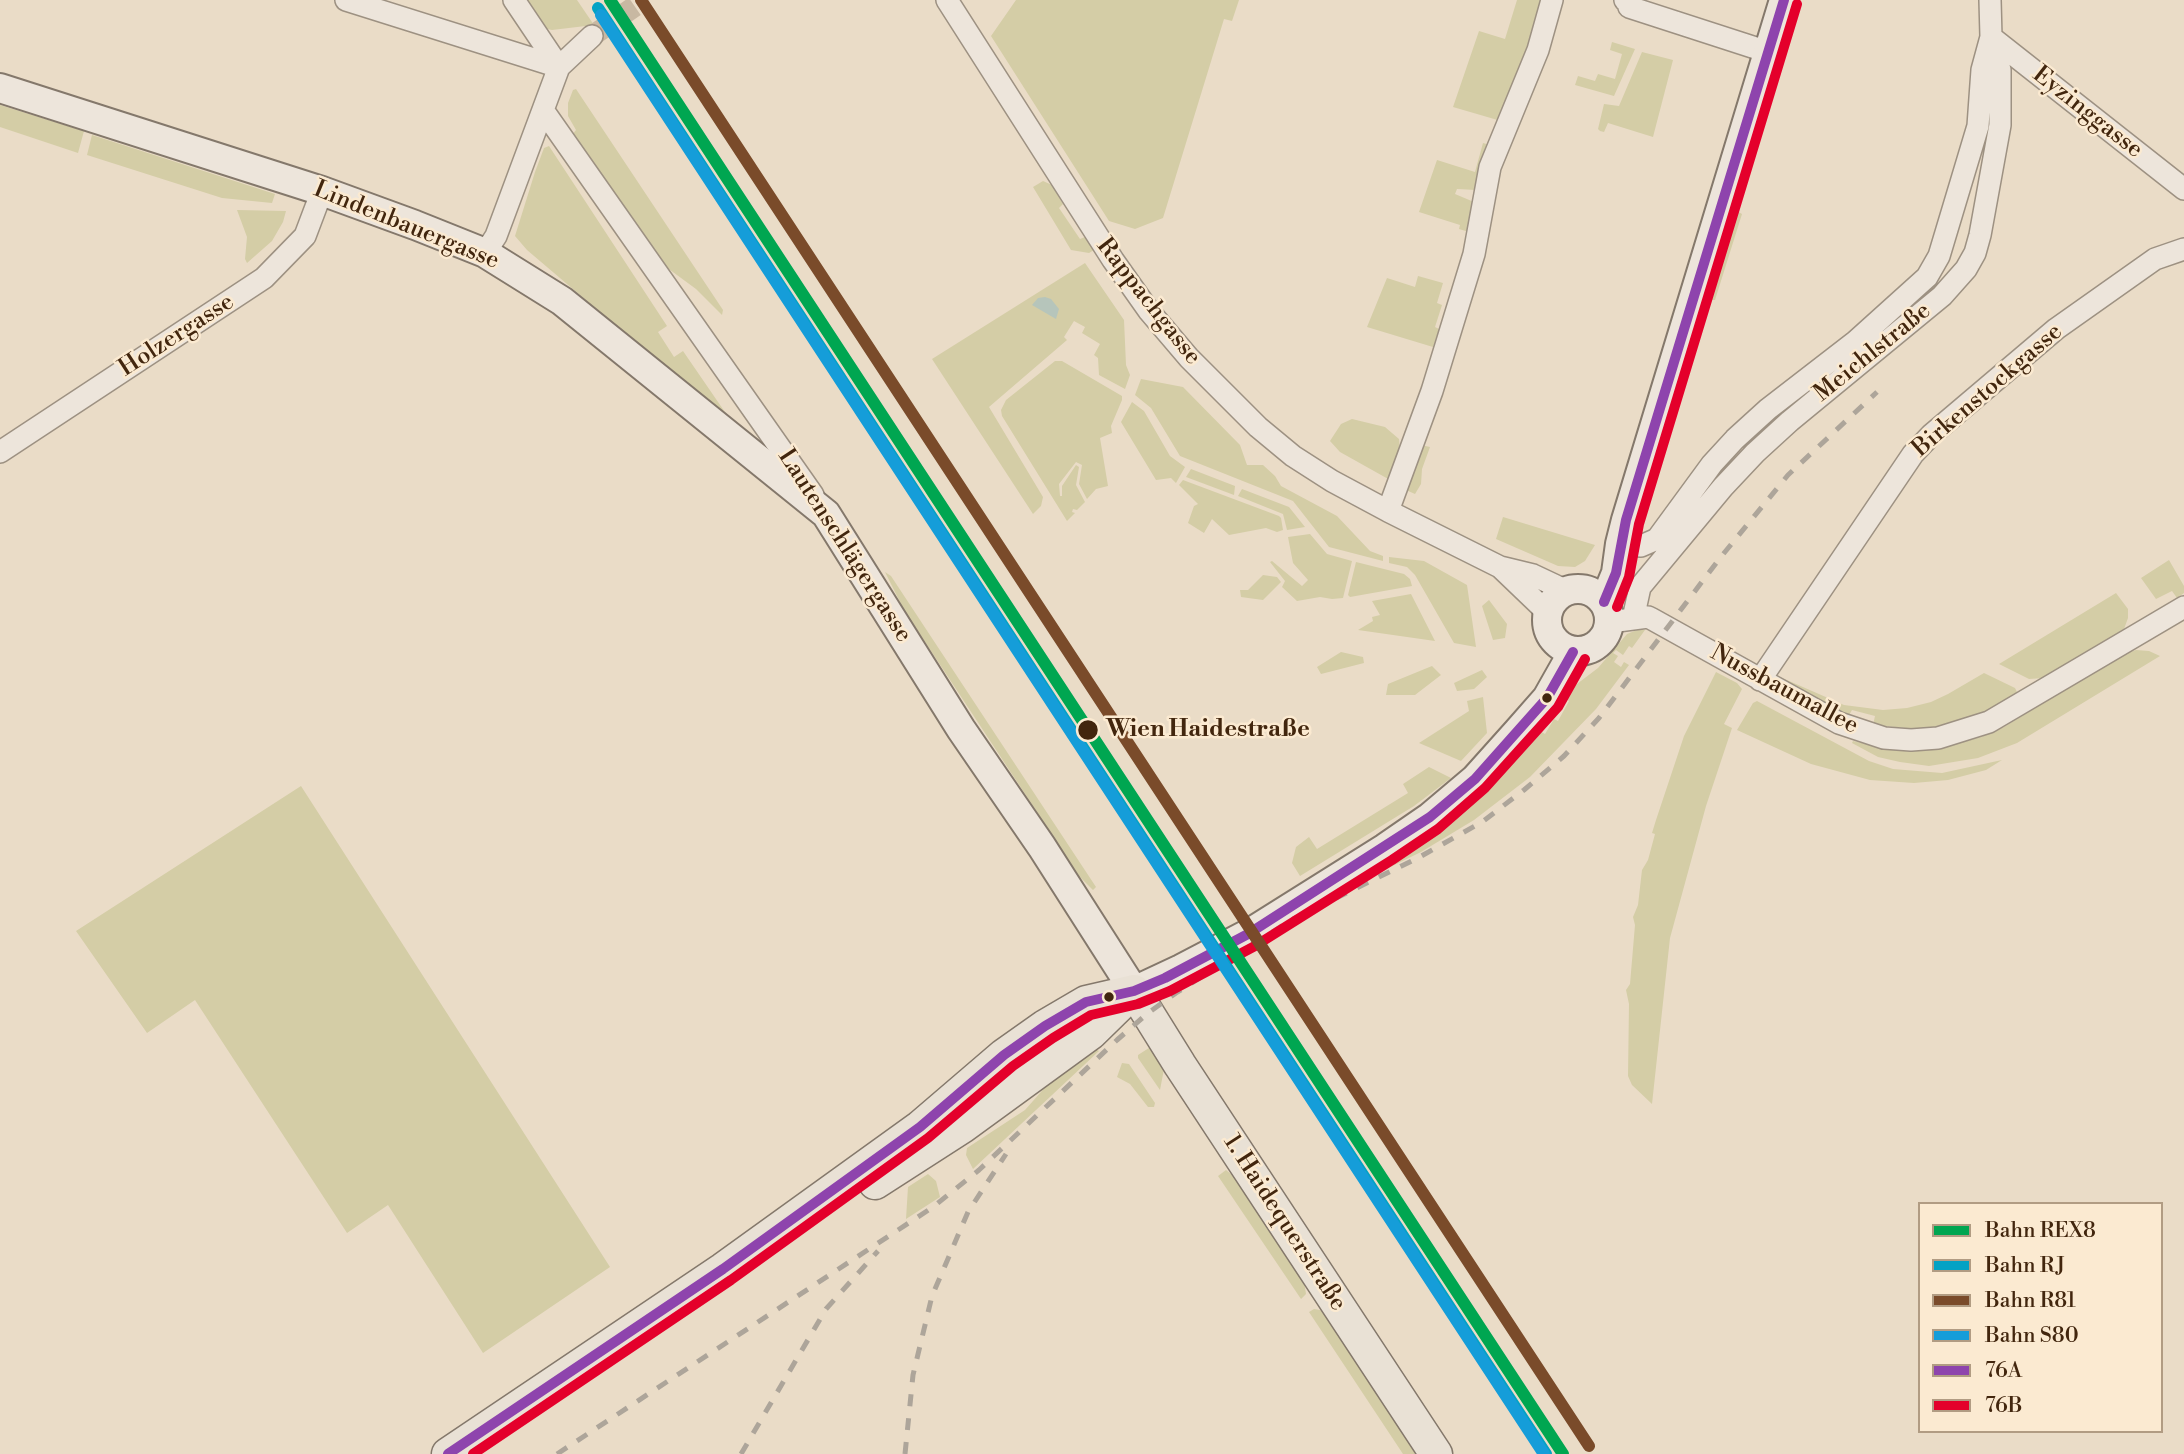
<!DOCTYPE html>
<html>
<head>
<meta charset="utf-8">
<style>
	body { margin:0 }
	#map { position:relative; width:2184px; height:1454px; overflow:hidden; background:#eadcc7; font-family:"Libre Bodoni",serif }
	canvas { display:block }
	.legend { position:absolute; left:1918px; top:1202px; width:245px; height:231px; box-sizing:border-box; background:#fbead1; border:2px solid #b19c83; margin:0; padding:9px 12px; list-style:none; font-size:21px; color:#42260e }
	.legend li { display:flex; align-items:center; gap:14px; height:35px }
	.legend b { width:35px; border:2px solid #b19c83 }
</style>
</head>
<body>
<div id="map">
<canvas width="2184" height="1454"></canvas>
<ul class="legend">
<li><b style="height:9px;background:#00a651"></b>Bahn REX8</li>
<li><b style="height:9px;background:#03a2c4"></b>Bahn RJ</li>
<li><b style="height:9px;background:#7a4b2a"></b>Bahn R81</li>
<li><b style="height:9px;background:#159dd9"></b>Bahn S80</li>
<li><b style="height:9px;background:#8e44ad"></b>76A</li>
<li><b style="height:9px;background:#e4002b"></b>76B</li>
</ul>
</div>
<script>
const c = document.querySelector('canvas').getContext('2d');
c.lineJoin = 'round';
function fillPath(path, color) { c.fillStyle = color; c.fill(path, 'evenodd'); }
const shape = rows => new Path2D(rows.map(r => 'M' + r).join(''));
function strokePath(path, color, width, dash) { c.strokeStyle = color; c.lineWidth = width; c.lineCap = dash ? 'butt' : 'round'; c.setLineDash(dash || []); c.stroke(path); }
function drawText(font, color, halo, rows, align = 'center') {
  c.font = font + ' "Libre Bodoni",serif'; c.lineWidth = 5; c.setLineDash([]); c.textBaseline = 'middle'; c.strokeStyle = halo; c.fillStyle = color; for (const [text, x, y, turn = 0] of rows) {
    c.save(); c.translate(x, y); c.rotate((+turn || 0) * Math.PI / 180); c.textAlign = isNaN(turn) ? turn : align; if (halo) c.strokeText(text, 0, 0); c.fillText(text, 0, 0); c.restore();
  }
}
const green = shape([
	[526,0,577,0,594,25,552,30,543,28],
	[1016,0,1239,0,1232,21,1224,19,1163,218,1135,229,1109,221,991,36],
	[1517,0,1545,0,1533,41,1501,121,1453,107,1479,31,1505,39],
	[1612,42,1635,49,1614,96,1575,85,1578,76,1595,81,1598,74,1615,79,1622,54,1610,50],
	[1642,52,1673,60,1653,137,1608,123,1604,132,1600,131,1598,129,1604,104,1619,106],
	[576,89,723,310,722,315,696,289,662,264,572,135,576,130,568,116,568,103,573,90],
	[0,105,84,131,78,153,0,127],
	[92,135,275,194,272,203,222,198,87,155],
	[1483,143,1490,145,1476,190,1457,189,1455,194,1474,202,1469,232,1459,229,1460,225,1419,212,1437,160,1475,172],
	[549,146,667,326,658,332,674,357,683,351,729,418,727,419,614,324,527,250,515,236,535,172,544,148],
	[1043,181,1052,185,1063,204,1059,208,1080,239,1085,237,1094,250,1089,253,1071,250,1033,187],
	[237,210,286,211,283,222,272,241,247,263,245,259,247,237],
	[1737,211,1742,214,1715,300,1710,300],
	[1085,263,1124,320,1126,365,1130,375,1125,389,1099,375,1098,358,1094,355,1100,344,1082,333,1085,327,1074,321,1064,337,1067,340,989,407,1043,497,1041,506,1033,514,932,359],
	[1418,276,1443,283,1437,303,1442,305,1435,327,1439,329,1433,347,1367,327,1387,278,1415,287],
	[1055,361,1062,361,1122,396,1122,400,1111,426,1112,433,1100,438,1108,486,1096,489,1087,499,1079,484,1082,465,1076,462,1059,484,1060,496,1062,496,1062,486,1076,465,1079,467,1076,485,1085,502,1077,510,1073,509,1072,512,1075,513,1067,521,1002,416,1001,410,1006,400],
	[1141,379,1183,387,1240,445,1247,465,1263,465,1275,476,1281,486,1337,516,1370,551,1383,556,1383,561,1329,547,1293,501,1180,456,1151,408,1135,395],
	[1132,402,1144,411,1170,456,1185,467,1176,483,1171,478,1156,480,1121,422],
	[1352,419,1385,427,1399,439,1400,451,1390,480,1340,452,1330,441,1341,424],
	[1421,445,1430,447,1422,469,1421,484,1415,494,1406,490],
	[1191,469,1235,486,1234,495,1186,477],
	[1183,480,1279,516,1281,518,1283,530,1277,532,1266,528,1229,535,1212,519,1204,533,1188,523,1194,506,1198,504,1179,485],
	[1242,489,1289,507,1305,527,1287,530,1283,514,1238,496],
	[1503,517,1595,545,1585,561,1575,567,1558,566,1496,539],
	[1310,534,1327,554,1352,561,1343,598,1332,599,1320,597,1297,601,1282,587,1285,581,1270,562,1272,561,1302,586,1308,580,1293,563,1288,537],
	[1389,557,1424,561,1467,585,1476,647,1454,643,1415,575,1407,567,1389,563],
	[2169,560,2184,586,2184,593,2177,598,2172,591,2156,599,2141,578],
	[1356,562,1404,574,1410,579,1412,586,1350,597,1348,595],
	[885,572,891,576,1096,887,1093,890,1079,876,904,610],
	[1263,575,1277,577,1281,582,1263,600,1241,597,1240,590,1248,590],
	[2116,593,2128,609,2128,618,2124,629,2044,678,2029,679,1999,664],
	[1411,594,1435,641,1358,630,1373,621,1372,617,1380,615,1372,601],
	[1489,600,1507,624,1505,638,1493,640,1482,606],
	[1637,630,1645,630,1632,648,1629,646,1623,655,1616,650,1613,653,1618,656,1614,662,1621,667,1624,662,1629,665,1596,709,1530,777,1474,820,1421,852,1374,875,1369,874,1535,728,1545,734,1554,719,1558,721,1569,701,1565,698,1573,687,1598,668,1627,634],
	[2136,650,2149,651,2160,656,2017,743,1978,758,1929,766,1900,762,1878,757,1852,743,1853,741,1887,749,1919,750,1949,746,1981,737,2004,727,2122,655],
	[1341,652,1363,657,1364,663,1321,674,1317,667],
	[1432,666,1441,675,1415,695,1386,695,1388,684],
	[1482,670,1487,677,1474,689,1457,691,1454,683],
	[1716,672,1737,683,1742,689,1724,724,1732,728,1706,806,1670,938,1652,1104,1632,1085,1628,1076,1629,1004,1626,990,1630,984,1635,925,1633,917,1638,905,1642,870,1648,860,1655,834,1652,833,1656,820,1684,736],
	[1984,673,2015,688,2017,692,2015,696,1975,717,1947,726,1917,729,1873,725,1875,716,1852,710,1848,717,1778,679,1780,677,1844,705,1883,710,1907,708,1931,702,1948,694],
	[1483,697,1487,733,1461,761,1419,743,1469,711,1467,701],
	[1757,701,1869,761,1893,769,1942,773,2002,760,1986,770,1948,780,1914,783,1870,780,1811,764,1737,730,1753,703],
	[1429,767,1451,778,1414,806,1300,876,1292,863,1296,847,1309,837,1317,849,1408,793,1403,784],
	[301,786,610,1267,483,1353,388,1205,347,1233,195,1000,147,1033,76,931],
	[1152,1046,1164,1069,1160,1090,1138,1058,1138,1055],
	[1096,1049,1099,1051,973,1169,966,1155,967,1148,1025,1110,1048,1084],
	[1122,1063,1129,1064,1155,1103,1154,1107,1148,1107,1130,1084,1117,1077],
	[1226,1170,1236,1178,1304,1281,1306,1294,1301,1299,1218,1176],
	[928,1174,936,1181,940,1197,906,1219,908,1187],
	[1314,1309,1320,1310,1327,1315,1418,1454,1403,1454,1309,1312]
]);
const water = shape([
	[1045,297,1051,299,1059,309,1056,319,1032,305,1038,298]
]);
const streetTunnel = shape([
	[592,36,644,0]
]);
const street = shape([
	[346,0,559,67],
	[514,0,559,67],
	[947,0,1113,260,1149,311,1189,358,1258,427,1293,456,1332,481,1388,511,1500,567,1533,575,1567,591],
	[1625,0,1630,2,1629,7,1768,52],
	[1991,37,2184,189],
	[543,110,813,495],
	[485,253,496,236,559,67,592,36],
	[0,452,264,278,305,236,322,191],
	[1388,511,1432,391,1474,254,1490,167,1538,50,1552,0],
	[1620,544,1641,546,1657,539,1712,464,1735,439,1768,409,1856,341,1927,277,1939,256,1978,126,1982,70,1991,37,1990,0],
	[1500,567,1548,613],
	[1633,619,1640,587,1723,487,1755,453,1790,421,1942,296,1966,269,1975,253,1980,235,2000,125,2000,70,1991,37],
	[1610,622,1648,617,1652,619,1839,723,1884,738,1911,740,1938,738,1989,722,2184,607],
	[1760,680,1913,454,1931,435,2056,329,2155,259,2184,249]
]);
const secondary = shape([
	[0,88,322,191,415,225,485,253,562,301,826,514,961,729,1042,847,1134,991,1181,969,1248,934,1385,848,1430,817,1475,779,1518,731,1547,698,1573,652],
	'1547 620a31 31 0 1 1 62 0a31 31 0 1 1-62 0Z',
	[1604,602,1616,573,1620,544,1626,520,1784,0]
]);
const primary = shape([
	[1134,991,1180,1065,1436,1454],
	[875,1183,962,1127,1091,1033,1134,991],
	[448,1454,723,1269,920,1127,1004,1055,1045,1026,1086,1002,1134,991]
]);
const rail = shape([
	[557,1454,933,1207,979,1170,1117,1040,1148,1013,1176,993,1293,919,1416,859,1482,822,1524,790,1564,756,1599,718,1720,558,1788,475,1877,392],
	[741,1454,826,1309,878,1251],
	[905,1454,913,1375,932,1296,968,1212,1006,1154]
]);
const bus1 = shape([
	[1604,602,1616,573,1626,520,1784,0],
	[448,1454,723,1269,920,1127,1004,1055,1045,1026,1086,1002,1134,991,1165,978,1248,934,1430,817,1475,779,1547,698,1573,652]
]);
const bus2 = shape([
	[1617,607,1629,577,1639,524,1797,4],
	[473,1454,731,1280,928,1138,1013,1066,1053,1038,1091,1015,1138,1004,1170,991,1255,946,1392,860,1438,829,1485,788,1558,707,1585,659]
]);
const rail1 = shape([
	[610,0,1563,1454]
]);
const rail2 = shape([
	[598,8,1546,1454]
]);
const rail3 = shape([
	[641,0,1589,1446]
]);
const rail4 = shape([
	[601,15,1544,1454]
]);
const markers = [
	[1547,698,6,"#42260e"],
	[1088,730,11,"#42260e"],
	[1109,997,6,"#42260e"]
];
const streetNames = [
	["Eyzinggasse",2087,113,38],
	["Lindenbauergasse",406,226,22],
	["Rappachgasse",1148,302,52],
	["Holzergasse",177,336,-33],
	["Meichlstraße",1873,353,-39],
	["Birkenstockgasse",1988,391,-41],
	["Lautenschlägergasse",844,546,57],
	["Nussbaumallee",1784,690,28],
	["1. Haidequerstraße",1284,1223,57]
];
const stopNames = [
	["Wien Haidestraße",1106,730]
];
fillPath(green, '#d4cda6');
fillPath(water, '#b6c5bb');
strokePath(streetTunnel, '#c8b8a2', 21, [21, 10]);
strokePath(street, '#9d9182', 24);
strokePath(secondary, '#84786b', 32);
strokePath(primary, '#84786b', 35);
strokePath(street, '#ede5db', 21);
strokePath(secondary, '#ede5db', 28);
strokePath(primary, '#e9e1d5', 32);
strokePath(rail, '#ada59a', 5, [12, 12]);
strokePath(bus1, '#8e44ad', 10);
strokePath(bus2, '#e4002b', 10);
strokePath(rail1, '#00a651', 12);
strokePath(rail2, '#03a2c4', 12);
strokePath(rail3, '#7a4b2a', 12);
strokePath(rail4, '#159dd9', 12);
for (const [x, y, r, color] of markers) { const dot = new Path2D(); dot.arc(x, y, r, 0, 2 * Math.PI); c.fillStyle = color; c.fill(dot); strokePath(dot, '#fbead1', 2.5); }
drawText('24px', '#42260e', '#fbead1', streetNames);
drawText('bold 24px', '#42260e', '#fbead1', stopNames, 'left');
</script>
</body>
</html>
